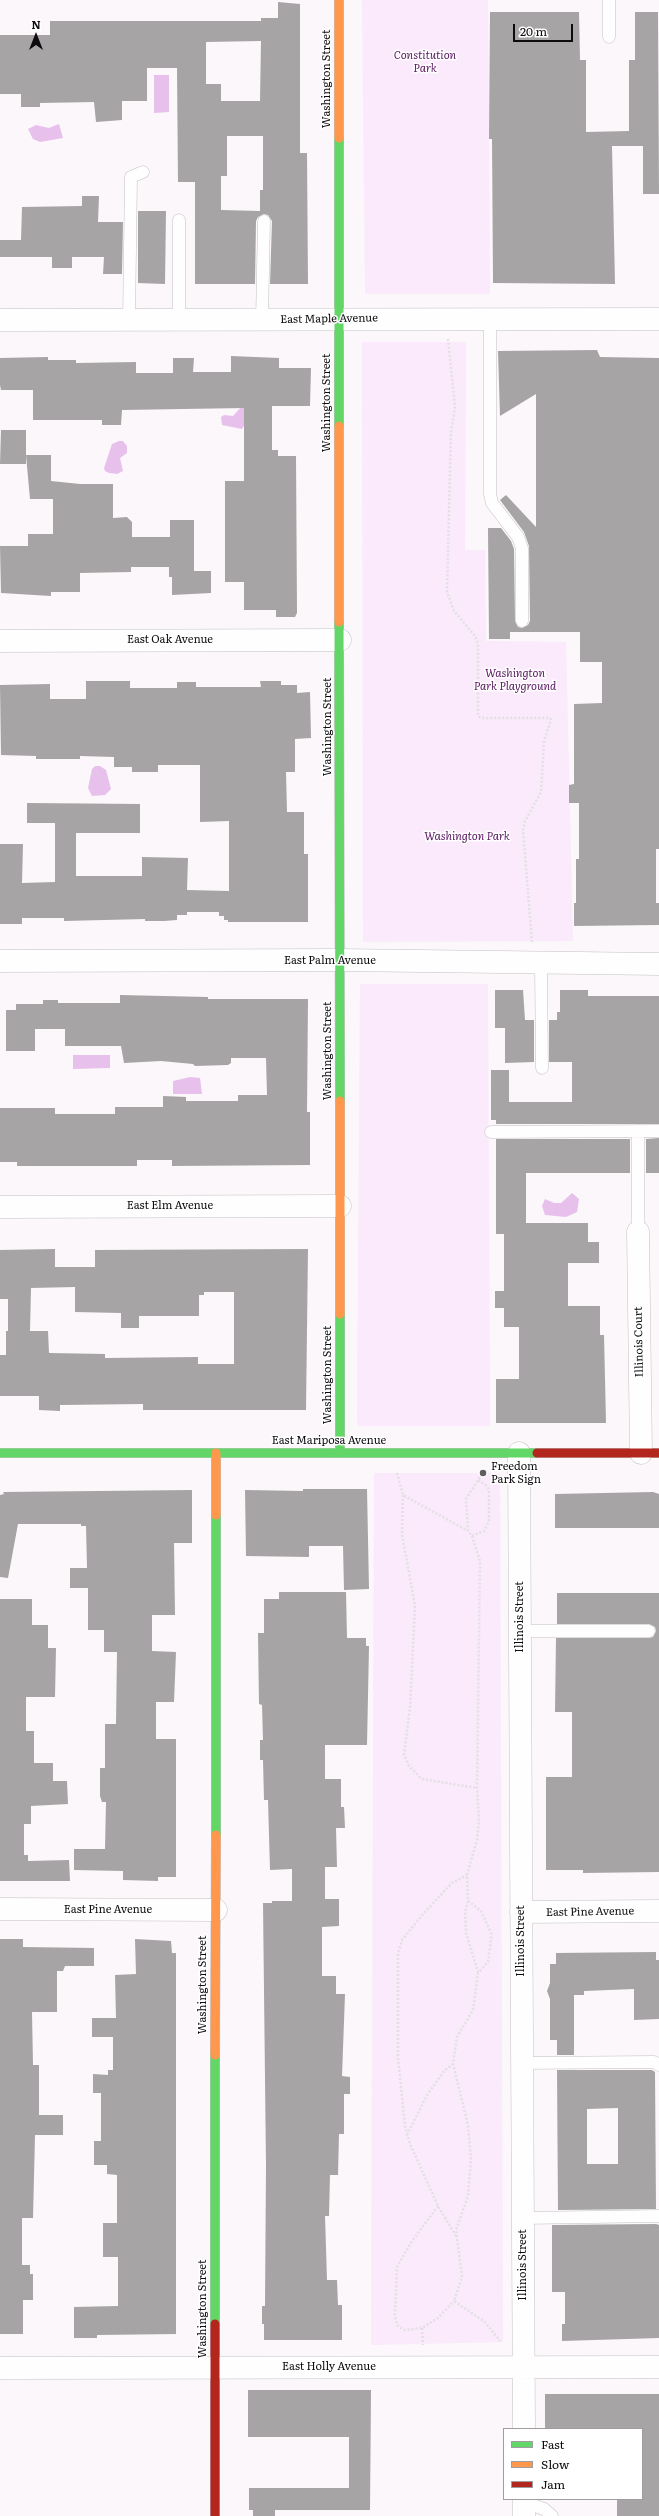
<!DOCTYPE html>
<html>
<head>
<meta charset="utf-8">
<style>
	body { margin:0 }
	#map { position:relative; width:659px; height:2516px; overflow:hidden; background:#fbf7fb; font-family:Literata,serif }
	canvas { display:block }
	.legend { position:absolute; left:503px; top:2428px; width:140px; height:72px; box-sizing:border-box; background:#fff; border:1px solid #9f9d9f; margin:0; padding:5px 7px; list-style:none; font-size:12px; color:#0e0b0e }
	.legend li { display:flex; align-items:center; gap:8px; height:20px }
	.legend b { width:20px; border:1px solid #9f9d9f }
	.north { position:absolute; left:16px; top:16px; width:40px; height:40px; -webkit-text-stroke:3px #fff; paint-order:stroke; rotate:0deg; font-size:11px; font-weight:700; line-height:16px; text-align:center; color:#0e0b0e }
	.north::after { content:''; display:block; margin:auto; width:14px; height:18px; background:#0e0b0e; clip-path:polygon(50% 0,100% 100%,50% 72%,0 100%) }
	.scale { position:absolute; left:513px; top:24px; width:60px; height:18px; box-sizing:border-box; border:2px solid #0e0b0e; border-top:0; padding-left:5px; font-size:12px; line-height:14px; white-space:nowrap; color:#0e0b0e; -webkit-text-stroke:3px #fff; paint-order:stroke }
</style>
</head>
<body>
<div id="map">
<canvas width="659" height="2516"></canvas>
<ul class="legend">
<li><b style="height:5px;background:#63d668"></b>Fast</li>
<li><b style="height:5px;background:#ff974d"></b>Slow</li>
<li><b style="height:5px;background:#b3261e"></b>Jam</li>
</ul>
<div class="north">N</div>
<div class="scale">20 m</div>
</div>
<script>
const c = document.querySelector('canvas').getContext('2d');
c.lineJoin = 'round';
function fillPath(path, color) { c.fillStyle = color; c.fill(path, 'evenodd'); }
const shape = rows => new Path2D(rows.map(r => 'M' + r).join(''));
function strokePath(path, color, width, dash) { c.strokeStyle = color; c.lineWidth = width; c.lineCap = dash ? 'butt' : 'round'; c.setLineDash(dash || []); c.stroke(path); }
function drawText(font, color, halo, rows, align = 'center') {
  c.font = font + ' Literata,serif'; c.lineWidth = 3; c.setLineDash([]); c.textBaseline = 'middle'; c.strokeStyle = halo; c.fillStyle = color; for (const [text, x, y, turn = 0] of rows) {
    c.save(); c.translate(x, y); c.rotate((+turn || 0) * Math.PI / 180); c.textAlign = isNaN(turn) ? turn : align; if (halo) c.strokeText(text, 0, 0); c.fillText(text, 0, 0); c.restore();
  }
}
const green = shape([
	[362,0,488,0,490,294,365,294],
	[362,342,466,342,465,550,485,550,486,641,566,642,573,941,363,942],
	[360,984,488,984,490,1426,359,1426,357,1422],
	[374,1473,500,1473,503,2342,371,2345]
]);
const water = shape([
	[154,75,169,75,169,112,154,113],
	[59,124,63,138,40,142,33,139,28,129,36,125,49,128],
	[244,406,245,424,242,429,222,425,221,417,224,415,233,416,241,407],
	[119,441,123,441,127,446,127,453,120,458,123,471,117,474,109,473,105,471,104,468,112,444],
	[95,766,100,766,106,770,111,789,105,795,92,796,88,788,92,769],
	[73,1055,110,1055,110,1068,73,1069],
	[190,1077,200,1078,202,1094,173,1094,173,1081],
	[572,1193,579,1199,577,1212,566,1217,545,1215,542,1206,545,1199,554,1203,561,1203]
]);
const building = shape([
	[278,2,300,4,300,153,307,153,308,284,270,284,272,221,268,215,264,214,258,217,256,221,255,284,195,284,195,182,178,182,177,68,147,68,147,101,122,101,122,120,96,122,94,102,40,103,40,107,21,107,21,94,0,94,0,35,50,35,50,21,261,21,261,18,278,18],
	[261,41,260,101,221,101,221,84,206,84,206,42],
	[227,136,263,136,263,190,260,190,260,211,221,210,221,176,227,176],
	[490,12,579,12,580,60,586,60,586,132,629,131,629,60,635,60,635,12,658,12,659,194,643,194,643,146,612,146,615,284,493,283,492,139,489,139],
	[82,196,99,196,98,222,123,222,122,274,103,274,104,257,72,257,72,268,52,268,52,257,0,257,0,240,21,240,22,207,82,206],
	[138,211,166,211,165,284,138,283],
	[597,350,600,357,659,358,659,849,656,849,656,903,659,903,659,925,574,926,574,903,576,903,576,859,579,859,579,803,569,803,569,785,574,784,574,704,602,703,602,662,580,662,580,632,510,632,510,639,489,639,488,528,501,528,511,541,514,549,515,621,518,627,522,628,528,625,530,621,529,546,524,532,500,500,506,495,536,527,536,394,500,416,498,351],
	[231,356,279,358,279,368,311,368,310,406,272,406,272,450,278,450,278,456,296,456,297,613,295,617,276,617,276,610,244,610,244,582,225,582,225,481,244,481,244,408,122,410,121,425,102,425,102,420,33,420,33,390,1,390,0,385,0,358,48,357,48,360,76,360,76,363,136,362,136,373,173,373,173,358,194,358,193,372,231,372],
	[1,430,26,430,26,464,0,464],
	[26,455,51,455,51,481,80,484,113,484,113,518,127,517,132,522,132,537,170,537,170,520,194,520,194,571,211,571,211,593,172,595,172,577,169,577,169,567,131,567,131,572,80,573,80,592,51,592,51,596,1,593,0,546,28,546,28,534,53,534,53,499,30,499],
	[86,681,130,681,130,688,177,688,177,682,196,682,196,687,261,687,260,681,281,681,281,685,297,685,297,693,310,692,311,738,295,739,295,772,286,772,287,812,304,812,304,854,308,854,308,922,228,922,228,920,224,920,224,916,219,916,219,912,187,912,187,915,177,915,177,920,164,921,145,921,145,919,64,921,64,918,22,918,22,924,0,924,0,844,23,844,22,883,55,882,55,823,27,823,27,803,140,804,140,833,76,833,76,876,142,876,142,857,188,858,187,890,229,891,229,821,200,822,200,765,158,765,158,772,132,772,132,767,114,767,114,757,80,756,80,759,36,759,36,756,1,755,0,685,50,684,50,699,86,699],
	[495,990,523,990,525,1020,534,1020,534,1062,505,1063,505,1028,495,1028],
	[560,990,588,990,588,996,659,996,659,1124,496,1124,496,1120,491,1120,491,1070,509,1070,509,1102,572,1102,572,1062,549,1062,549,1020,557,1020,557,1012,560,1012],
	[120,995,208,997,208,999,308,999,307,1112,310,1112,310,1165,172,1166,172,1160,137,1160,137,1166,17,1166,17,1162,0,1162,0,1108,55,1108,55,1114,115,1114,115,1107,163,1107,163,1096,186,1097,186,1101,238,1101,238,1095,267,1095,266,1058,231,1058,231,1063,228,1065,195,1066,193,1064,161,1061,124,1063,121,1046,65,1046,65,1029,35,1029,35,1051,6,1051,6,1010,16,1010,16,1004,43,1004,43,1000,58,1000,58,1003,120,1003],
	[659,1138,659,1173,646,1173,646,1139],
	[496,1139,630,1139,630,1173,526,1173,526,1223,588,1223,588,1242,599,1242,599,1263,568,1263,568,1306,600,1306,600,1335,604,1335,606,1423,496,1423,496,1379,519,1379,519,1327,504,1327,504,1308,495,1308,495,1291,504,1291,504,1234,496,1234],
	[55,1249,55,1267,95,1267,95,1250,308,1249,306,1410,143,1410,143,1404,60,1405,60,1411,39,1410,39,1396,0,1396,0,1355,6,1355,6,1331,8,1331,8,1299,0,1299,0,1250],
	[75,1287,75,1312,121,1313,121,1328,139,1328,139,1316,199,1316,199,1295,204,1295,204,1292,234,1292,234,1364,198,1364,198,1357,105,1358,105,1354,49,1353,48,1331,30,1331,31,1288],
	[303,1489,367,1489,369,1589,344,1590,343,1546,309,1546,309,1557,246,1556,245,1490,303,1491],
	[192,1490,192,1543,174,1543,175,1615,152,1615,152,1651,176,1652,174,1702,156,1702,156,1739,176,1739,176,1877,158,1877,158,1881,123,1880,123,1871,74,1870,74,1849,105,1849,106,1802,102,1802,100,1796,100,1768,105,1768,105,1724,116,1724,117,1652,104,1652,104,1630,88,1630,88,1588,70,1588,70,1568,87,1568,86,1526,81,1526,81,1524,18,1524,8,1578,0,1577,0,1495,4,1494,3,1492],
	[653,1492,659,1494,659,1528,555,1528,555,1494],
	[279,1592,346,1592,347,1638,366,1638,366,1646,369,1646,367,1745,325,1745,325,1779,341,1779,341,1807,344,1807,345,1828,336,1828,337,1867,325,1867,325,1899,339,1899,339,1926,322,1927,322,1976,336,1976,336,1994,345,1994,342,2076,350,2077,350,2094,344,2094,344,2134,339,2134,338,2175,330,2175,329,2216,325,2216,327,2280,337,2280,338,2305,342,2305,342,2340,264,2340,264,2324,262,2324,262,2306,265,2306,266,2166,263,1903,272,1903,272,1901,292,1901,292,1869,270,1870,268,1800,264,1800,263,1760,260,1760,260,1740,263,1740,262,1705,259,1704,258,1633,264,1633,264,1599,279,1599],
	[557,1593,659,1593,659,1872,583,1873,583,1870,546,1870,546,1777,572,1777,572,1712,555,1712,556,1638,649,1638,653,1637,656,1631,655,1627,649,1624,557,1624],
	[0,1599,32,1599,32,1625,48,1625,48,1648,56,1648,55,1697,26,1697,26,1731,34,1731,34,1763,53,1763,53,1781,67,1781,68,1804,31,1806,31,1824,24,1824,24,1855,28,1855,28,1861,69,1860,70,1881,0,1881],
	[0,1939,23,1939,23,1947,94,1948,94,1966,65,1966,63,1971,57,1971,57,2012,32,2012,33,2065,39,2065,39,2115,63,2115,63,2135,35,2135,33,2218,22,2218,22,2265,30,2265,30,2274,33,2274,33,2300,23,2300,23,2334,0,2334],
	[135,1939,171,1941,172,1953,176,1953,176,2334,97,2335,97,2338,74,2338,74,2307,118,2306,118,2257,103,2257,103,2223,117,2223,117,2175,107,2174,107,2165,94,2165,94,2141,101,2141,101,2093,93,2093,93,2074,108,2075,108,2070,113,2070,113,2037,92,2037,92,2018,116,2018,115,1975,136,1974],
	[656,1952,656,1960,659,1960,659,2019,634,2020,634,1989,584,1991,584,1995,574,1995,574,2055,557,2055,557,2040,550,2040,550,1999,547,1991,550,1983,550,1964,556,1964,556,1953],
	[557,2070,652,2070,655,2072,656,2209,558,2210],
	[618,2108,618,2164,587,2164,587,2109],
	[656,2224,659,2225,659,2338,562,2341,562,2324,565,2324,565,2292,552,2292,552,2225],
	[248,2390,371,2390,370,2510,275,2510,275,2516,253,2516,253,2510,249,2510,249,2488,349,2488,349,2437,248,2437],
	[545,2394,659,2394,659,2516,617,2516,617,2499,642,2499,642,2429,545,2429]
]);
const path = shape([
	[448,339,455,407,451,432,447,592,454,611,475,636,478,644,478,716,481,718,550,718,551,720,544,741,541,792,525,821,523,830,532,942],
	[397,1473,403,1495,468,1531],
	[482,1474,466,1499,468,1531,472,1536,480,1561,477,1788,479,1820,477,1840,467,1875,468,1901,481,1911,491,1933,491,1939,488,1962,478,1973,473,2010,457,2037,453,2064,468,2125,471,2159,468,2196,456,2230,462,2277,454,2301,485,2322,500,2341],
	[403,1495,402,1534,415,1606,410,1708,404,1755,409,1766,422,1779,477,1788],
	[472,1536,484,1531,489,1521,489,1490,487,1486,478,1480],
	[468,1901,465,1912,466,1933,478,1972],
	[407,2135,427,2095,444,2071,453,2064],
	[438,2206,412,2241,397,2267,395,2315,397,2325,404,2330,422,2328,438,2318,454,2301],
	[456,2236,438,2206,410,2144,405,2126,398,2058,398,1953,402,1940,424,1913,452,1883,467,1875],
	[422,2328,423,2345]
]);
const lane = shape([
	[609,0,609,37],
	[179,220,179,320],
	[490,319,490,494,492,503,518,537,522,548,522,621],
	[129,320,131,177,143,172],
	[262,320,264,221],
	[541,964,542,1068],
	[491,1132,659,1131],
	[638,1232,638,1131],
	[520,1631,649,1631],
	[522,2063,654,2062,659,2065],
	[523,2218,659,2216],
	[524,2502,544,2509,552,2516]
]);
const street = shape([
	[0,320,659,319],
	[0,641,340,640],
	[0,961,340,960,659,964],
	[0,1207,340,1206],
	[638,1232,641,1453],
	[519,1453,524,2429],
	[0,1909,216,1910],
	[521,1912,659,1911],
	[0,2368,659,2367],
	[524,2499,524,2516]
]);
const fast = shape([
	[339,138,339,426],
	[339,622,340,1101],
	[340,1314,340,1453],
	[0,1453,537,1453],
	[216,1835,216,1515],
	[215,2324,215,2055]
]);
const slow = shape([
	[339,0,339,138],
	[339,426,339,622],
	[340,1101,340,1314],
	[216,1515,216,1453],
	[215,2055,216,1835]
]);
const jam = shape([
	[537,1453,659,1453],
	[215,2516,215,2324]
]);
const markers = [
	[483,1473,4,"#615e61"]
];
const parkNames = [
	["Constitution",425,56],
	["Park",425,69],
	["Washington",515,674],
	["Park Playground",515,687],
	["Washington Park",467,837]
];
const streetNames = [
	["Washington Street",327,79,-90],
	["East Maple Avenue",329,319,-1],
	["Washington Street",327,403,-90],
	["East Oak Avenue",170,640],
	["Washington Street",328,727,-90],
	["East Palm Avenue",330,961],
	["Washington Street",328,1051,-90],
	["East Elm Avenue",170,1206],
	["Illinois Court",639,1342,-91],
	["Washington Street",328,1375,-90],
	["East Mariposa Avenue",329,1441],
	["Illinois Street",520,1617,-90],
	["East Pine Avenue",108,1910],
	["East Pine Avenue",590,1912,-1],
	["Illinois Street",521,1941,-90],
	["Washington Street",203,1985,-90],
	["Illinois Street",523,2265,-90],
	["Washington Street",203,2309,-90],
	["East Holly Avenue",329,2367]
];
const poiNames = [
	["Freedom",491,1467],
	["Park Sign",491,1480]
];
fillPath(green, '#faeafb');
fillPath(water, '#e8c0ec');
fillPath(building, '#a6a4a4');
strokePath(lane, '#c3c1c4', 13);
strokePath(street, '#c3c1c4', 23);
strokePath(fast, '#c3c1c4', 10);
strokePath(slow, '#c3c1c4', 10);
strokePath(jam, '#c3c1c4', 10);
strokePath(path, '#e2e0e2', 2.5, [2, 2]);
strokePath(lane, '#fefefe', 12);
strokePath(street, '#fefefe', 22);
strokePath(fast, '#63d668', 9);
strokePath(slow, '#ff974d', 9);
strokePath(jam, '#b3261e', 9);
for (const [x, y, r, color] of markers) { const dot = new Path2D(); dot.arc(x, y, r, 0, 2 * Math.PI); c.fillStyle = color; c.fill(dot); strokePath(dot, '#fff', 1.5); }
drawText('italic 11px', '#591661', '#fff', parkNames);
drawText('11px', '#0e0b0e', '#fff', streetNames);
drawText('11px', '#0e0b0e', '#fff', poiNames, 'left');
</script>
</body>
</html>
